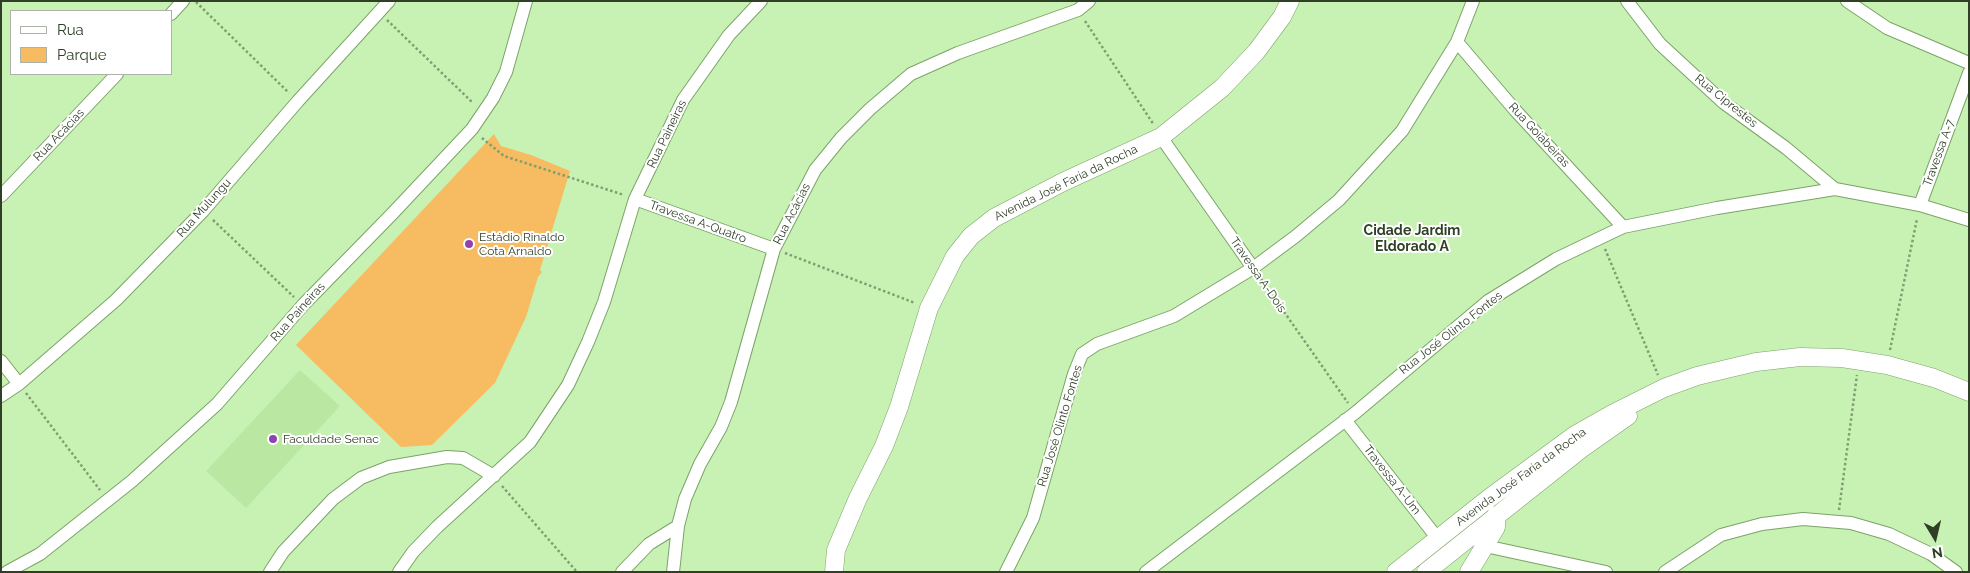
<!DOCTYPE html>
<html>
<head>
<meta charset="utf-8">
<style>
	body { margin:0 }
	#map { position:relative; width:1970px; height:573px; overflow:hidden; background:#c8f2b3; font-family:Raleway,sans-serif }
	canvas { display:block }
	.frame { position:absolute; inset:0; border:2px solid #304027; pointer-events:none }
	.legend { position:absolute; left:10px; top:10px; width:162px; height:65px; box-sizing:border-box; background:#fff; border:1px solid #acb3a9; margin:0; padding:6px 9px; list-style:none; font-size:15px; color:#304027 }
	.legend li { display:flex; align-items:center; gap:10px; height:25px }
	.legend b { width:25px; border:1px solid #acb3a9 }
	.north { position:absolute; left:1910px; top:513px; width:50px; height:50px; -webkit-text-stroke:4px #fff; paint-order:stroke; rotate:171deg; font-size:14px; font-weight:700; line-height:20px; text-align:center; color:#304027 }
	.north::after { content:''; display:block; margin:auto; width:18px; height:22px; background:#304027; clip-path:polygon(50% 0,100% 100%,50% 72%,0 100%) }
</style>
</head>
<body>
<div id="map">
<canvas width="1970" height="573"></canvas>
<div class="frame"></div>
<ul class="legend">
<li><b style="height:6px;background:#fff"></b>Rua</li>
<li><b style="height:14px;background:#f7bb61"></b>Parque</li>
</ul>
<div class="north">N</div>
</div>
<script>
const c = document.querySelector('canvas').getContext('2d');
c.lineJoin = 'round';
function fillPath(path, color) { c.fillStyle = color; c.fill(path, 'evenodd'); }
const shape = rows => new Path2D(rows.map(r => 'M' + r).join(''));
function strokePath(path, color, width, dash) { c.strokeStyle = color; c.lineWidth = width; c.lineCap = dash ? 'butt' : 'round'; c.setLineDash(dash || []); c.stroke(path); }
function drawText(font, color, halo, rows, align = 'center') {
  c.font = font + ' Raleway,sans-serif'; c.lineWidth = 4; c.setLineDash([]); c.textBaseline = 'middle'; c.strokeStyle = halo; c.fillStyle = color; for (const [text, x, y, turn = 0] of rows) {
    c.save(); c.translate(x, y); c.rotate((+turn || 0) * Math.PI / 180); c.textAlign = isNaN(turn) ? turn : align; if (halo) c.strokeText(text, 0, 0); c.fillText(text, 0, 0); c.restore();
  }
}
const built = shape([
	[300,370,340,406,246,508,206,471]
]);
const green = shape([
	[494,134,501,146,531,155,570,171,540,270,542,272,538,277,526,317,495,383,432,445,401,447,296,345]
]);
const path = shape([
	[196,2,289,93],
	[387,20,473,103],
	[1085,21,1154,125],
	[482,138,504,156,624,195],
	[213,220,294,297],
	[1605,249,1658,375],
	[785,253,915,303],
	[1261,279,1348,403],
	[1890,350,1917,219],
	[26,393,100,490],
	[502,486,577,572],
	[1839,510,1857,375]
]);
const street = shape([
	[1627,1,1660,44,1724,103,1786,148,1835,189],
	[1847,1,1887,28,1969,63],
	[171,14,183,1],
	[1457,42,1515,110,1623,227],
	[1161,137,1253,268],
	[1,196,117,74],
	[635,199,774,249],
	[1920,205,1969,73],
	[1,361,19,384],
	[1,396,19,384,116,300,203,211,298,101,389,1],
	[1345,420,1438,539],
	[1485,546,1606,572],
	[7,572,40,554,132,481,217,404,303,305,392,214,472,129,493,98,506,72,526,1],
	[270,572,283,552,333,499,361,478,389,467,447,457,463,458,494,476],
	[399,572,413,552,437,527,530,442,568,385,588,342,604,302,635,199,683,100,729,35,761,1],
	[622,572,649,544,678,526],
	[673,572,678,526,685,499,700,464,721,427,731,402,774,249,815,170,841,138,870,109,911,74,958,53,1078,10,1089,1],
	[1006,572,1033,518,1074,374,1082,354,1097,344,1174,316,1253,268,1296,236,1339,200,1402,131,1457,42,1473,1],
	[1146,572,1355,413,1488,301,1556,259,1623,227,1717,208,1835,189,1920,205,1969,220],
	[1665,572,1721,535,1762,524,1803,519,1851,523,1889,534,1931,554,1956,572]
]);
const secondary = shape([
	[834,572,836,550,858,498,884,446,899,407,929,308,955,256,971,236,994,218,1063,182,1161,137,1222,88,1256,52,1282,17,1290,1],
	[1396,572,1488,499,1575,435,1612,414,1664,388,1697,376,1756,362,1800,357,1842,358,1887,365,1934,378,1969,392],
	[1426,572,1581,449,1628,416],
	[1469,572,1496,527,1496,515]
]);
const markers = [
	[469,244,5,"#9241b0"],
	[273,439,5,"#9241b0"]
];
const streetNames = [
	["Rua Ciprestes",1726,101,39],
	["Rua Paineiras",667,134,-64],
	["Rua Acácias",59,135,-46],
	["Rua Goiabeiras",1539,135,47],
	["Travessa A-7",1939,153,-70],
	["Avenida José Faria da Rocha",1066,183,-26],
	["Rua Mulungu",204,208,-48],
	["Rua Acácias",792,214,-63],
	["Travessa A-Quatro",698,222,20],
	["Travessa A-Dois",1258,275,55],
	["Rua Paineiras",298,312,-48],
	["Rua José Olinto Fontes",1451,333,-38],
	["Rua José Olinto Fontes",1060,426,-73],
	["Avenida José Faria da Rocha",1521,477,-36],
	["Travessa A-Um",1392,480,52]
];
const poiNames = [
	["Estádio Rinaldo",479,237],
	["Cota Arnaldo",479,251],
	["Faculdade Senac",283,439]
];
const neighbourhoodNames = [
	["Cidade Jardim",1412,231],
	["Eldorado A",1412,247]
];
fillPath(built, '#bae8a3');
fillPath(green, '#f7bb61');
strokePath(street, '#7ca368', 14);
strokePath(secondary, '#7ca368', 19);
strokePath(path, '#809e71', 2.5, [2.5, 2.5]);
strokePath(street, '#fff', 12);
strokePath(secondary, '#fff', 18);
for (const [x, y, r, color] of markers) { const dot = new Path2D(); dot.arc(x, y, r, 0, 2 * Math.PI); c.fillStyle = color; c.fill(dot); strokePath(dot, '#fff', 2); }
drawText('12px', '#304027', '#fff', streetNames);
drawText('12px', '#304027', '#fff', poiNames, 'left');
drawText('bold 14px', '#304027', '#fff', neighbourhoodNames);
</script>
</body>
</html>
